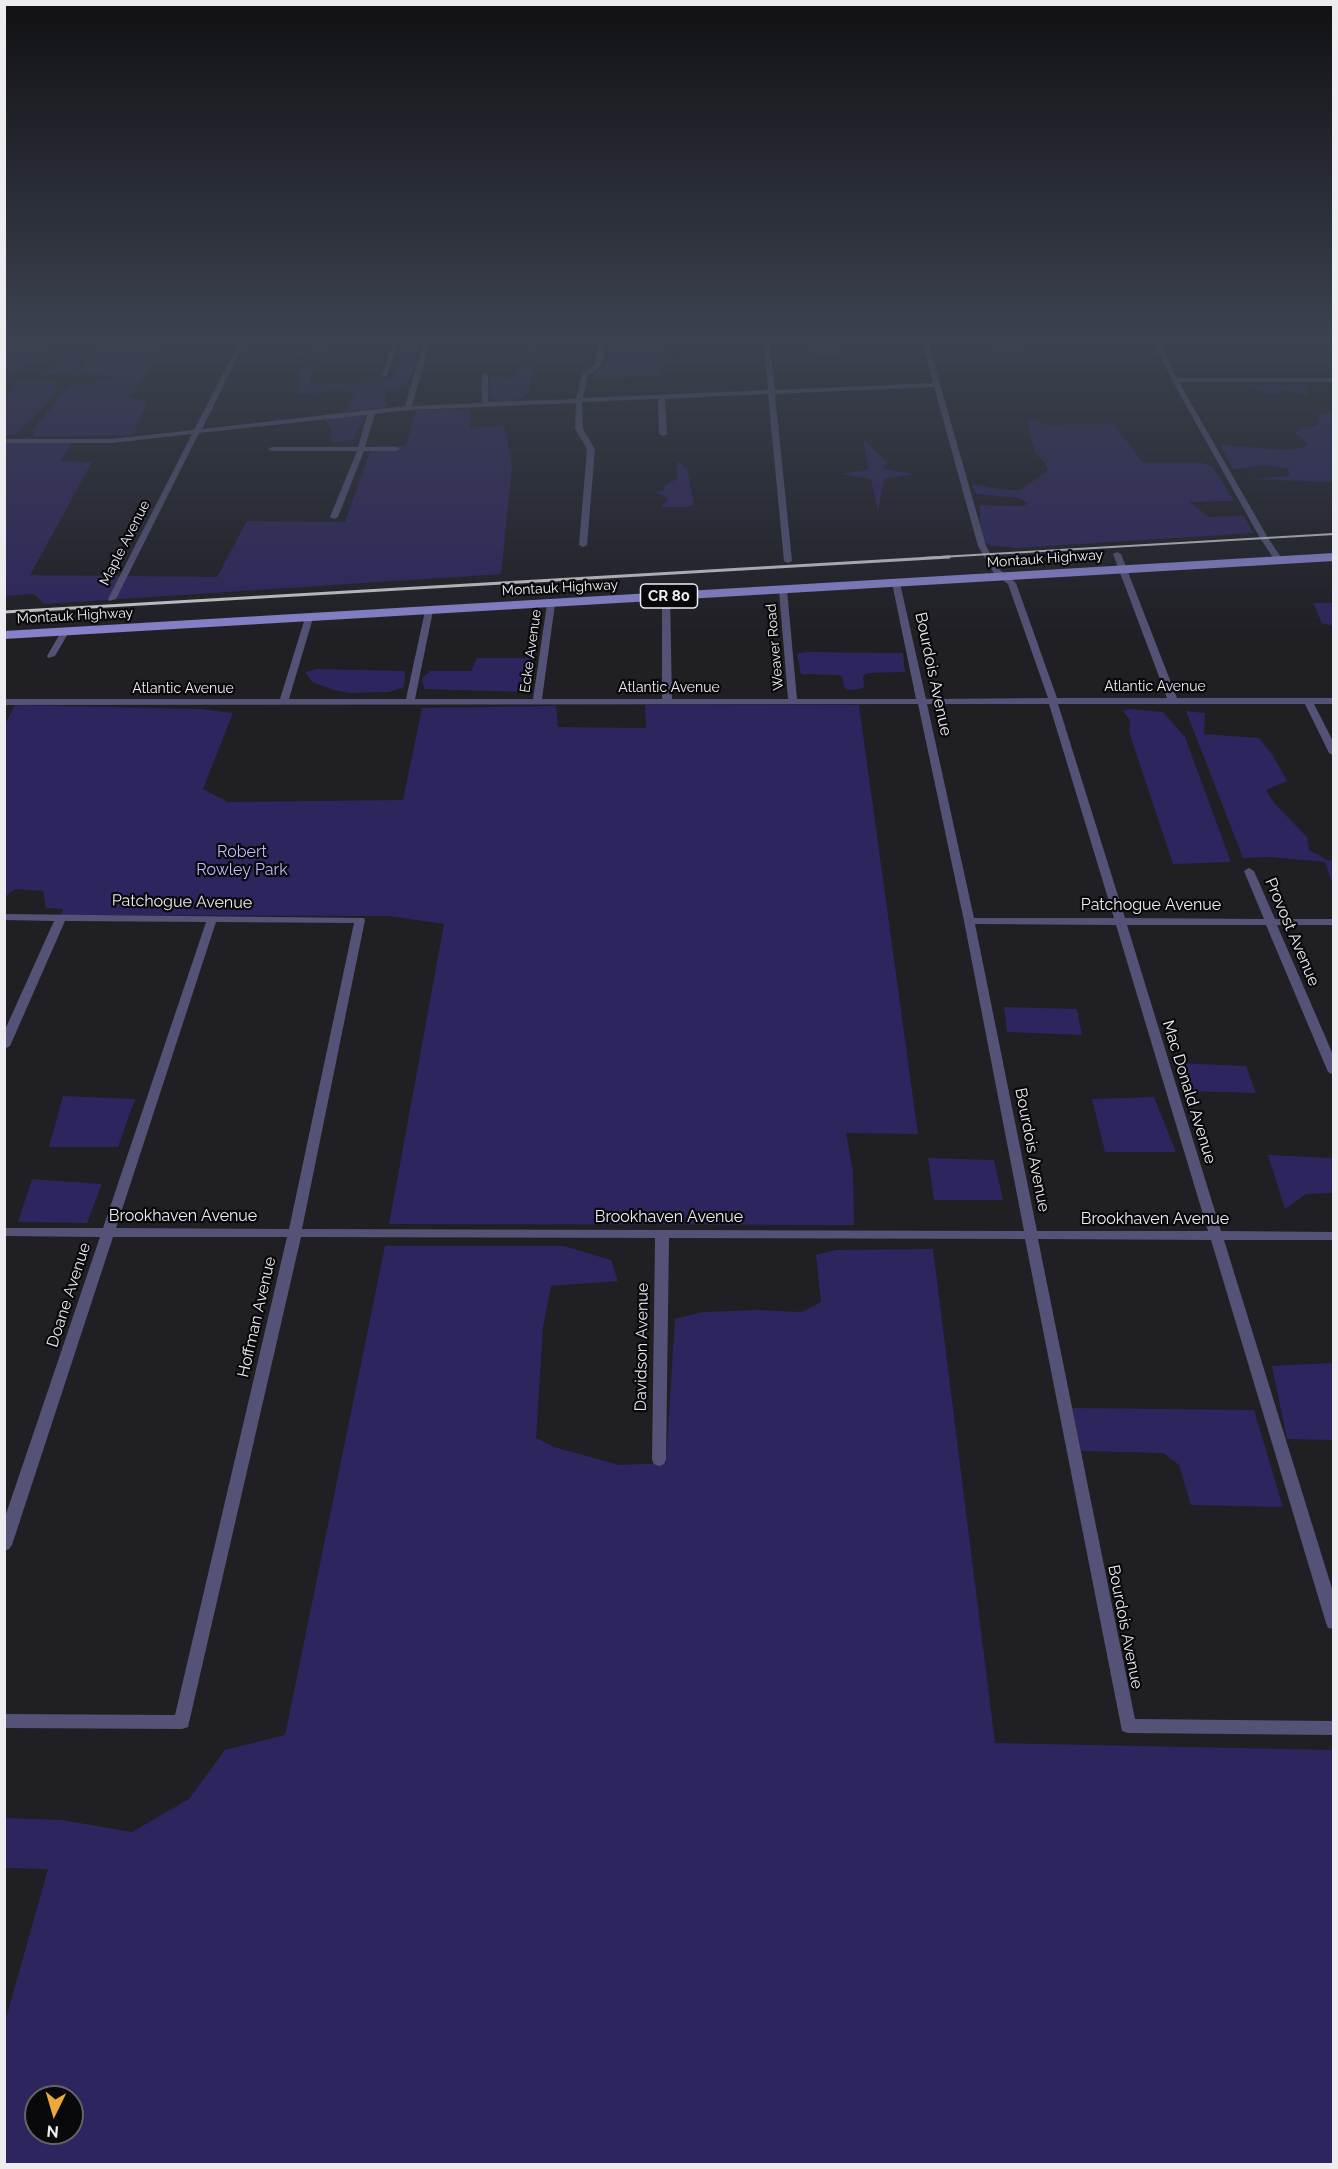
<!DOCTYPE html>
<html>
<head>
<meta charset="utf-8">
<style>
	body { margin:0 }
	#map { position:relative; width:1338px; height:2169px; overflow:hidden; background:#1f1f24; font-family:Raleway,sans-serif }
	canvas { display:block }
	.frame { position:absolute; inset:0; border:6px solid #ededf1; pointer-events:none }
	.north { position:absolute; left:24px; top:2085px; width:60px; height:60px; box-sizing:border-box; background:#09090c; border:2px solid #646468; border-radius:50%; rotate:185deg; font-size:16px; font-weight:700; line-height:24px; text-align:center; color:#ededf1 }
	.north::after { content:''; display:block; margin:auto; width:21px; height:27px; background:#eca93a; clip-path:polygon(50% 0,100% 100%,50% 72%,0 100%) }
</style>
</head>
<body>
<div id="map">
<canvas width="1338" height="2169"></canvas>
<div class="frame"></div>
<div class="north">N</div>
</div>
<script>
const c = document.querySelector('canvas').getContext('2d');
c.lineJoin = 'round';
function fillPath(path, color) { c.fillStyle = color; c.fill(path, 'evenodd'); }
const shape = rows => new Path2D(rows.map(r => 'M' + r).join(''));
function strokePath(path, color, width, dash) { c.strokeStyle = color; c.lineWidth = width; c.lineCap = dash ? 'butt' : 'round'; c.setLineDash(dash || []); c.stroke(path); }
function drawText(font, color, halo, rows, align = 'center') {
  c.font = font + ' Raleway,sans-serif'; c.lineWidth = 4.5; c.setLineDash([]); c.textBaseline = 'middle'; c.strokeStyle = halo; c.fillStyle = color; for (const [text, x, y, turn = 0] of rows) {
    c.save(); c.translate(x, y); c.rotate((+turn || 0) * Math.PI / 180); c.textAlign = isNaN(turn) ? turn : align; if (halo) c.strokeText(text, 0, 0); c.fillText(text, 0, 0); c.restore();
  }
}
const green = shape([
	[54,338,24,370,5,373,5,339],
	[106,338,168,338,131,397,147,402,133,435,34,437,33,430,69,386,111,381,113,376,41,374,72,351,83,350,77,369,78,373],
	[316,338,333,338,327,353,374,355,374,357,332,357,312,369,309,385,385,382,394,378,406,338,422,338,409,384,405,388,385,390,387,407,344,412,355,393,338,390,298,395,301,369,315,360,295,356,294,354,313,349],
	[527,338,537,338,527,363,532,369,530,389,523,398,498,401,492,398,490,377,515,378,522,366],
	[700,338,717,341,664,347,668,359,685,361,662,365,660,376,592,378,609,358,609,339],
	[839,338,858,340,848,343,847,347,837,348,838,355,815,356,810,351,799,348,841,346],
	[994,338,1050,338,1046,344,1033,347,1013,348,1013,359,1001,360,993,357],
	[18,381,57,382,52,397,17,434,5,435,5,399],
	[1242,385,1307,385,1308,396,1287,391,1271,394],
	[470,409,470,428,504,425,512,466,501,574,44,604,34,594,5,596,5,442,73,442,60,461,92,462,30,575,217,577,247,521,345,522,372,446,406,446,416,410],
	[1319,413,1333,413,1333,482,1247,479,1290,476,1288,469,1265,465,1233,469,1221,445,1283,450,1305,448,1307,443,1295,433,1302,428,1317,426],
	[361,415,365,417,353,440,331,442,331,428,325,420],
	[1029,419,1048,425,1114,424,1143,463,1201,463,1212,466,1234,501,1189,502,1209,517,1244,516,1253,533,1018,548,992,546,980,541,980,505,1024,506,1028,503,1019,498,976,494,972,484,1006,490,1021,490,1048,470,1044,461,1035,453,1029,428],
	[863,439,887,462,883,469,913,474,884,479,878,511,871,479,841,474,869,470],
	[678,461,687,469,694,505,687,507,660,507,669,499,655,492,664,491,665,485,678,479,676,469],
	[1313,603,1333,603,1333,626,1322,623],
	[805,652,903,653,905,672,868,673,863,676,864,687,860,689,848,690,844,687,842,677,838,675,801,674,797,654],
	[477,658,535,658,523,692,424,689,422,678,430,671,471,671],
	[317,669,405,671,404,687,389,692,349,693,334,690,312,682,305,672],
	[15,705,202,709,233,713,203,789,228,802,403,800,422,708,556,706,558,727,646,728,645,705,859,705,918,1134,846,1133,853,1172,854,1225,389,1224,444,924,388,916,61,915,63,909,46,908,43,891,15,889,5,897,5,724],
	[1128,709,1163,712,1185,737,1231,862,1173,864,1129,732,1130,720,1123,711],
	[1186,711,1205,713,1204,734,1259,738,1272,754,1287,781,1266,790,1274,803,1307,837,1309,850,1327,860,1333,861,1333,886,1325,862,1270,857,1243,858],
	[1004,1007,1077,1009,1082,1035,1007,1032],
	[1176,1063,1246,1066,1256,1093,1182,1091],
	[63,1096,135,1099,118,1147,49,1147],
	[1154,1097,1176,1152,1105,1152,1092,1099],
	[1268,1155,1333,1158,1333,1193,1306,1194,1285,1209],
	[928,1158,994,1160,1003,1200,934,1200],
	[32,1179,102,1184,87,1223,18,1222],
	[385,1246,564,1246,611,1260,618,1281,551,1286,543,1327,536,1438,554,1447,619,1465,666,1463,675,1319,703,1312,757,1310,802,1312,821,1302,816,1255,836,1250,933,1249,995,1743,1333,1750,1333,2164,5,2164,5,2022,48,1869,5,1868,5,1818,62,1820,132,1832,189,1799,225,1750,285,1735],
	[36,2097,72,2097,72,2133,36,2133],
	[1333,1363,1333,1440,1287,1439,1272,1366],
	[1072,1408,1254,1410,1283,1507,1191,1505,1179,1465,1163,1453,1081,1451]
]);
const street = shape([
	[241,338,247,338,202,429,405,406,425,338,431,338,412,406,482,403,482,375,485,373,488,375,488,402,576,399,582,374,595,365,600,338,606,338,604,357,600,367,588,375,583,398,768,390,763,338,769,338,775,390,933,383,921,338,927,338,986,546,999,569,1016,583,1057,698,1167,698,1113,554,1117,552,1121,554,1177,698,1334,698,1334,704,1314,704,1334,743,1334,756,1329,753,1305,704,1058,704,1125,918,1264,919,1244,871,1249,868,1254,871,1275,919,1334,919,1334,925,1277,925,1334,1057,1334,1075,1328,1072,1266,925,1127,925,1221,1231,1334,1232,1334,1240,1224,1240,1334,1595,1334,1629,1328,1628,1326,1623,1211,1240,1038,1239,1135,1719,1334,1721,1334,1735,1128,1733,1122,1731,1025,1239,669,1238,666,1460,664,1464,659,1466,654,1464,652,1460,655,1238,301,1237,188,1727,182,1729,4,1728,4,1714,175,1715,287,1237,113,1237,12,1545,9,1549,4,1551,4,1520,100,1237,4,1236,4,1228,103,1228,206,922,65,921,10,1046,4,1049,4,1032,54,921,4,920,4,914,364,918,365,920,302,1229,1024,1231,964,921,918,704,4,705,4,699,280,699,305,618,309,615,313,618,289,699,406,699,425,611,429,608,433,611,415,699,533,699,547,604,551,601,555,604,542,699,662,699,662,597,666,595,670,597,672,699,788,699,779,590,783,588,787,590,797,699,916,699,892,583,896,581,900,583,926,699,1048,698,1008,584,993,572,978,546,934,387,775,394,792,561,788,563,784,561,768,394,665,399,667,434,663,436,659,434,658,399,582,402,583,429,595,449,587,545,583,547,579,545,587,449,575,429,576,403,408,410,375,414,365,447,396,447,400,449,396,451,364,451,338,517,334,519,330,517,357,451,272,451,268,449,272,447,358,447,367,415,199,433,116,599,109,601,108,599,192,434,111,443,4,443,4,439,111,439,194,430,241,338],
	[927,704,1049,704,1114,918,974,918,927,704],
	[216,922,354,923,289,1229,116,1228,216,922],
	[975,924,1116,925,1208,1231,1037,1231,975,924],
	[394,338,400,338,387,376,382,377,394,338],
	[1151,338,1157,338,1159,341,1277,338,1251,344,1161,345,1177,378,1334,378,1334,382,1179,382,1268,538,1283,560,1282,562,1276,562,1260,538,1172,380,1151,338],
	[65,629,69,632,55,656,48,658,47,656,61,632,65,629]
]);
const primary = shape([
	[1334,553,1334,561,4,639,4,631,1334,553]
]);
const railFar1 = shape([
	[923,558,1334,534]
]);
const rail = shape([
	[4,612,949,557]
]);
const farStreetnames = [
	["Maple Avenue",125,543,-63],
	["Montauk Highway",1045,559,-4],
	["Montauk Highway",560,588,-3],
	["Montauk Highway",75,616,-3],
	["Weaver Road",775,647,-95],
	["Ecke Avenue",531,651,-82],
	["Atlantic Avenue",1155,687],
	["Atlantic Avenue",669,688],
	["Atlantic Avenue",183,689]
];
const shields = [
	[669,596,57]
];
const shieldNames = [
	["CR 80",669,596]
];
const streetNames = [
	["Bourdois Avenue",933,674,78],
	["Patchogue Avenue",182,902,1],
	["Patchogue Avenue",1151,905],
	["Provost Avenue",1292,932,67],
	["Mac Donald Avenue",1189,1092,73],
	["Bourdois Avenue",1032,1150,79],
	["Brookhaven Avenue",183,1216],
	["Brookhaven Avenue",669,1217],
	["Brookhaven Avenue",1155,1219],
	["Doane Avenue",69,1295,-72],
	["Hoffman Avenue",257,1317,-77],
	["Davidson Avenue",642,1347,-89],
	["Bourdois Avenue",1125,1627,79]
];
const parkNames = [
	["Robert",242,852],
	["Rowley Park",242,870]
];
fillPath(green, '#2d255d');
fillPath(street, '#545276');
fillPath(primary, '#8883cd');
strokePath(railFar1, '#cbcbcf', 2);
strokePath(rail, '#cbcbcf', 3);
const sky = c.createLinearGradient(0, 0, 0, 642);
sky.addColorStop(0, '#111114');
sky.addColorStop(0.53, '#3c4250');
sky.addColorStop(1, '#3c425000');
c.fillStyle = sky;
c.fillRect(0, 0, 1338, 642);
drawText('14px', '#ededf1', '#09090c', farStreetnames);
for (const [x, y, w] of shields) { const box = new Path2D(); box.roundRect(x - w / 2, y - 12, w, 24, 4.5); c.fillStyle = '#09090c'; c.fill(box); strokePath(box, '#ededf1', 1.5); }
drawText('bold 15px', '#ededf1', null, shieldNames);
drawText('16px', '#ededf1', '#09090c', streetNames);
drawText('16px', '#bdbafe', '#09090c', parkNames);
</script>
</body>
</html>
